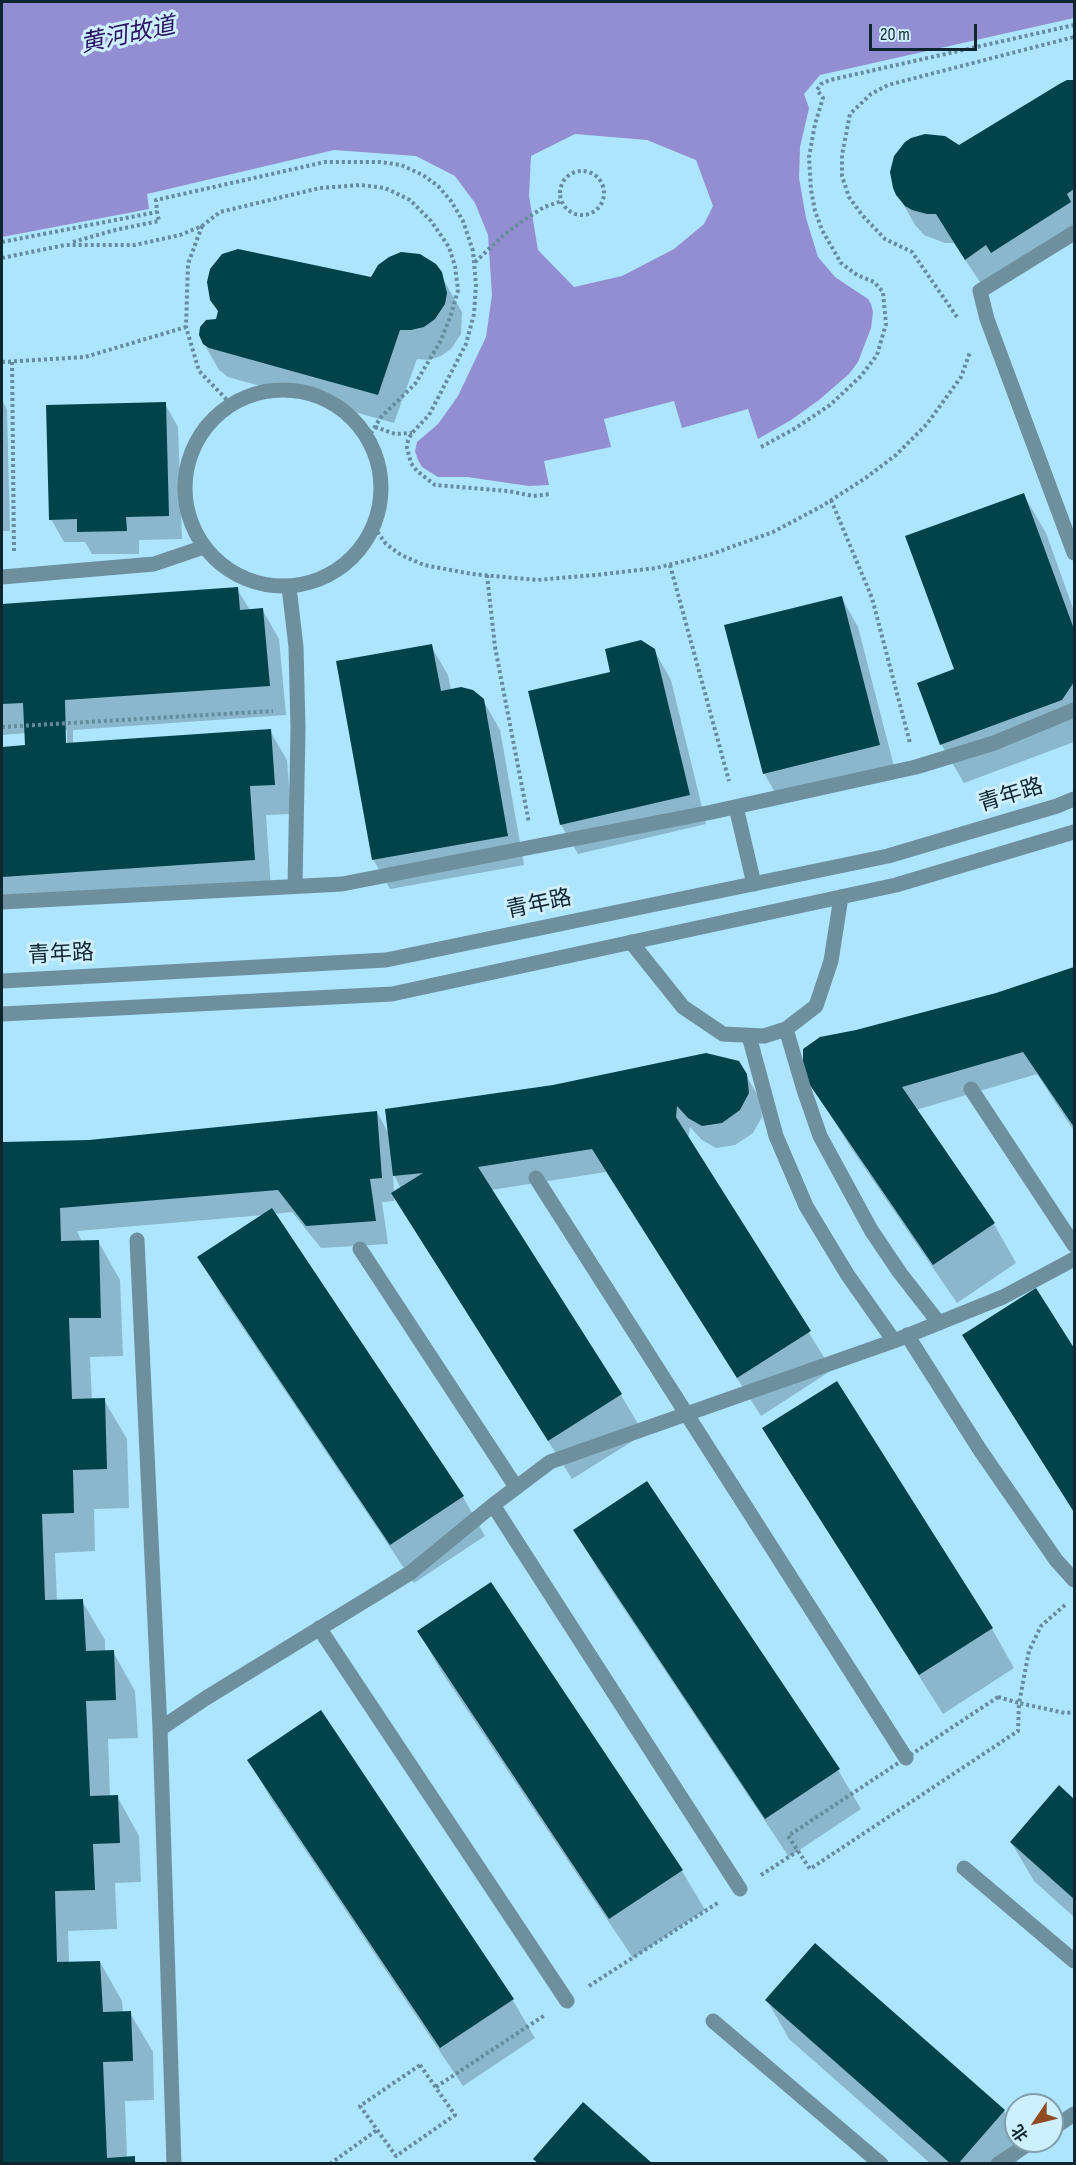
<!DOCTYPE html>
<html>
<head>
<meta charset="utf-8">
<style>
	body { margin:0 }
	#map { position:relative; width:1076px; height:2165px; overflow:hidden; background:#ade5fe; font-family:"Sofia Sans Condensed","Noto Sans SC",sans-serif }
	canvas { display:block }
	.frame { position:absolute; inset:0; border:3px solid #10262f; pointer-events:none }
	.north { position:absolute; left:1004px; top:2093px; width:60px; height:60px; box-sizing:border-box; background:#ceeffe; border:2px solid #829fab; border-radius:50%; rotate:235deg; font-size:16px; font-weight:700; line-height:24px; text-align:center; color:#10262f }
	.north::after { content:''; display:block; margin:auto; width:21px; height:27px; background:#914b24; clip-path:polygon(50% 0,100% 100%,50% 72%,0 100%) }
	.scale { position:absolute; left:869px; top:24px; width:108px; height:27px; box-sizing:border-box; border:3px solid #10262f; border-top:0; padding-left:8px; font-size:18px; line-height:21px; white-space:nowrap; color:#10262f; -webkit-text-stroke:4px #ceeffe; paint-order:stroke }
</style>
</head>
<body>
<div id="map">
<canvas width="1076" height="2165"></canvas>
<div class="frame"></div>
<div class="north">北</div>
<div class="scale">20 m</div>
</div>
<script>
const c = document.querySelector('canvas').getContext('2d');
c.lineJoin = 'round';
function fillPath(path, color) { c.fillStyle = color; c.fill(path, 'evenodd'); }
const shape = rows => new Path2D(rows.map(r => 'M' + r).join(''));
function strokePath(path, color, width, dash) { c.strokeStyle = color; c.lineWidth = width; c.lineCap = dash ? 'butt' : 'round'; c.setLineDash(dash || []); c.stroke(path); }
function drawText(font, color, halo, rows, align = 'center') {
  c.font = font + ' "Sofia Sans Condensed","Noto Sans SC",sans-serif'; c.lineWidth = 6; c.setLineDash([]); c.textBaseline = 'middle'; c.strokeStyle = halo; c.fillStyle = color; for (const [text, x, y, turn = 0] of rows) {
    c.save(); c.translate(x, y); c.rotate((+turn || 0) * Math.PI / 180); c.textAlign = isNaN(turn) ? turn : align; if (halo) c.strokeText(text, 0, 0); c.fillText(text, 0, 0); c.restore();
  }
}
const water = shape([
	[2,2,1074,2,1074,18,820,75,804,94,809,108,800,147,799,178,806,218,818,257,835,277,868,299,871,304,873,312,871,328,858,362,849,374,819,400,791,420,758,439,748,409,682,428,674,401,604,419,611,447,544,461,549,485,529,486,467,477,438,477,422,467,418,460,415,451,417,442,438,424,458,396,486,337,492,295,488,235,475,203,455,176,416,156,334,150,147,194,149,209,2,237],
	[575,134,647,140,696,160,713,206,704,224,674,249,622,276,574,287,538,250,529,196,531,156]
]);
const shadow = shape([
	[1067,82,1074,83,1074,239,984,288,954,243,945,243,924,235,915,225,898,195,925,135,944,137,959,147],
	[435,265,462,312,461,334,451,349,441,356,429,360,417,359,394,423,228,377,219,370,202,340,371,279],
	[2,400,7,410,10,531,2,531],
	[165,404,178,427,182,539,139,540,139,554,92,554,85,542,64,542,51,519],
	[1023,494,1046,533,1074,611,1074,742,964,783,941,744,956,670],
	[237,589,250,610,262,609,279,639,286,715,73,730,73,744,270,731,287,760,291,814,266,815,271,889,2,907,2,749,28,747,26,733,2,735,2,605],
	[64,730,67,730,67,750],
	[841,597,858,627,896,774,781,803,764,773],
	[431,646,448,675,451,690,483,700,500,730,524,865,390,889,373,859],
	[654,650,671,680,706,824,578,854,561,825,530,692,612,673],
	[1074,968,1074,1131,1037,1074,916,1110,994,1224,1016,1263,957,1303,851,1148,805,1074,856,1031,997,994],
	[738,1062,760,1099,762,1117,753,1133,735,1145,716,1148,702,1140,690,1127,688,1139,832,1370,761,1416,606,1172,491,1190,621,1395,644,1434,572,1479,394,1195,394,1201,382,1202,388,1244,321,1248,292,1212,274,1214,463,1497,485,1536,414,1583,222,1297,200,1258,264,1215,77,1231,82,1242,98,1241,120,1280,123,1356,90,1357,92,1400,104,1400,127,1439,129,1508,94,1509,95,1551,55,1553,57,1602,82,1601,105,1640,105,1652,113,1652,135,1691,138,1738,108,1739,110,1797,117,1796,139,1836,141,1882,115,1883,117,1929,68,1931,69,1963,100,1962,122,2001,123,2013,130,2013,153,2052,154,2100,125,2101,127,2158,134,2158,137,2164,2,2164,2,1143,89,1141,377,1112,389,1134],
	[393,1173,401,1189,394,1193],
	[1036,1290,1074,1351,1074,1513,964,1335],
	[836,1383,992,1629,1014,1668,943,1714,787,1467,764,1428],
	[575,1531,838,1770,861,1809,789,1857,598,1570],
	[490,1584,682,1871,705,1910,633,1958,441,1671,419,1632],
	[249,1760,512,1999,535,2038,463,2086,271,1799],
	[1059,1788,1074,1801,1074,1917,1034,1881,1011,1842],
	[815,1945,1004,2111,1016,2131,1016,2141,1022,2141,1027,2150,1015,2164,931,2164,789,2039,767,2000]
]);
const building = shape([
	[1067,80,1074,80,1074,189,1067,194,1071,202,991,253,986,245,965,260,936,214,927,214,912,210,905,206,896,195,893,188,890,172,894,156,905,142,911,138,925,134,945,136,959,145,1061,83],
	[238,249,371,277,378,265,389,257,401,252,420,254,436,264,442,272,447,293,445,304,435,319,424,327,411,330,400,330,378,395,209,348,203,344,199,335,200,327,206,320,216,319,218,311,210,300,207,282,210,269,222,254],
	[166,402,169,516,126,517,127,531,77,532,77,519,49,520,46,405],
	[1024,493,1074,629,1074,682,1062,700,940,745,917,683,954,669,905,536],
	[238,587,240,610,263,608,270,686,65,700,66,743,271,729,275,785,250,786,255,860,2,877,2,747,25,745,23,703,2,704,2,604],
	[842,596,880,745,763,774,724,625],
	[641,640,655,649,690,795,560,825,528,691,610,672,605,649],
	[432,644,441,691,461,687,473,690,484,699,508,836,372,860,336,661],
	[1074,967,1074,1127,1023,1052,902,1087,995,1223,933,1265,803,1075,803,1049,820,1037,856,1030,996,993],
	[706,1053,739,1061,747,1074,749,1093,740,1110,722,1123,702,1126,688,1118,677,1106,676,1117,811,1331,737,1378,592,1149,478,1167,622,1394,548,1441,391,1193,423,1173,393,1176,385,1109,553,1085],
	[377,1111,382,1178,370,1179,376,1221,306,1226,278,1190,60,1208,61,1241,99,1240,101,1318,69,1318,72,1399,105,1398,107,1469,73,1470,74,1513,42,1514,45,1600,83,1599,86,1651,114,1650,116,1700,86,1701,90,1796,118,1795,120,1843,93,1844,95,1890,55,1891,57,1962,100,1961,103,2012,131,2011,133,2061,103,2062,107,2158,135,2156,135,2164,2,2164,2,1142,89,1140],
	[272,1208,464,1496,390,1545,197,1257],
	[1036,1288,1074,1348,1074,1512,962,1335],
	[837,1381,993,1628,919,1675,762,1428],
	[647,1481,840,1769,765,1819,573,1530],
	[491,1582,683,1870,609,1919,417,1631],
	[321,1710,514,1999,440,2048,247,1760],
	[1059,1785,1074,1799,1074,1899,1010,1842],
	[815,1943,1005,2110,958,2164,951,2164,765,2000],
	[583,2102,653,2164,539,2164,533,2159]
]);
const path = shape([
	'560 193a22 22 0 1 1 44 0a22 22 0 1 1-44 0Z',
	[202,226,188,264,186,327,199,371,230,403],
	[2,242,157,212,156,200,325,162,380,162,401,165,423,175,438,186,451,201,463,221,473,251,476,285,474,314,466,344,429,415,412,433,408,440,407,448,411,463,417,471,435,485,508,491,533,496,551,494],
	[73,242,115,230,159,221,157,212],
	[2,258,65,245,135,245,180,235,202,226,220,212,320,188,361,185,385,188,410,200,431,221,449,247,455,266,458,290,450,318,440,342,415,384,381,417,371,433,370,442],
	[475,262,504,235,524,220,544,207,562,201],
	[957,317,912,252,885,239,862,215,849,197,842,176,842,155,850,114,871,94,888,85,1074,37],
	[2,362,85,357,186,327],
	[12,362,14,551],
	[375,427,395,434,412,433],
	[761,447,794,429,830,405,861,376,877,355,886,324,883,292,874,282,857,275,841,263,822,230,815,211,811,190,809,157,815,124,823,98,817,90,821,84,830,80,1074,25],
	[831,500,872,598,910,743],
	[374,527,386,544,401,555,424,565,472,574,537,580,596,575,656,568,709,555,773,532,822,506,867,477,896,455,927,424,961,377,970,352],
	[670,565,729,781],
	[487,575,495,647,529,823],
	[2,727,273,711],
	[1065,1605,1041,1626,1029,1651,1019,1703,1065,1713,1074,1712],
	[998,1697,1019,1703,1018,1731,810,1869,788,1836,998,1697],
	[761,1875,798,1851],
	[589,1986,719,1902],
	[420,2065,455,2115,396,2156,360,2106,420,2065],
	[436,2087,545,2015],
	[330,2164,377,2130]
]);
const service = shape([
	[1074,233,980,291,987,319,1074,553],
	'185 488a98 98 0 1 1 196 0a98 98 0 1 1-196 0Z',
	[289,587,296,647,298,729,295,886],
	[736,807,754,884],
	[2,902,342,884,712,812,916,767,994,743,1074,710],
	[631,942,683,1007,723,1034,764,1036,786,1029,816,1006,831,961,841,897],
	[786,1029,804,1090,820,1136,871,1230,900,1273,939,1323],
	[749,1036,776,1136,806,1206,847,1274,894,1341],
	[971,1089,1074,1245],
	[536,1178,906,1758],
	[137,1240,160,1729],
	[360,1249,516,1487],
	[907,1335,980,1450,1056,1560,1074,1580],
	[493,1505,740,1889],
	[319,1628,567,2001],
	[964,1868,1074,1961],
	[713,2021,881,2164],
	[1052,2129,1074,2114],
	[174,2164,160,1729,206,1698,410,1573,493,1505,550,1462,894,1341,1003,1297,1074,1259],
	[998,2164,1033,2141]
]);
const pedestrian = shape([
	[2,577,154,564,204,547]
]);
const tertiary = shape([
	[2,981,386,960,888,856,1057,806,1074,799],
	[2,1014,392,994,896,885,1074,832]
]);
const streetNames = [
	["青年路",1011,796,-17],
	["青年路",539,905,-12],
	["青年路",61,955,-3]
];
const waterNames = [
	["黄河故道",128,36,-12]
];
fillPath(water, '#938ed1');
fillPath(shadow, '#0003');
fillPath(building, '#02434b');
strokePath(path, '#648c9d', 4, [3, 3]);
strokePath(service, '#6d8f9e', 15);
strokePath(pedestrian, '#6d8f9e', 15);
strokePath(tertiary, '#6d8f9e', 15);
drawText('22px', '#10262f', '#ceeffe', streetNames);
drawText('italic 24px', '#2a1564', '#ceeffe', waterNames);
</script>
</body>
</html>
